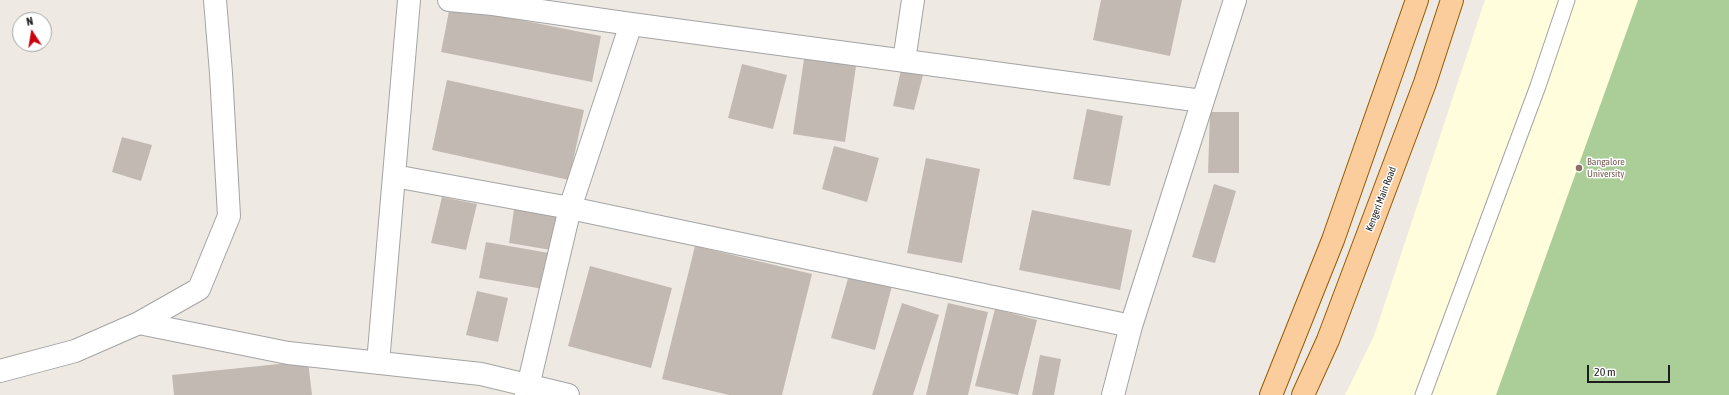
<!DOCTYPE html>
<html>
<head>
<meta charset="utf-8">
<style>
	body { margin:0 }
	#map { position:relative; width:1729px; height:395px; overflow:hidden; background:#eeeae3; font-family:"Asap Condensed",sans-serif }
	canvas { display:block }
	.north { position:absolute; left:12px; top:12px; width:40px; height:40px; box-sizing:border-box; background:#fff; border:1px solid #a5a5a5; border-radius:50%; rotate:348deg; font-size:11px; font-weight:700; line-height:16px; text-align:center; color:#1d1d1d }
	.north::after { content:''; display:block; margin:auto; width:14px; height:18px; background:#c8020e; clip-path:polygon(50% 0,100% 100%,50% 72%,0 100%) }
	.scale { position:absolute; left:1587px; top:365px; width:83px; height:18px; box-sizing:border-box; border:2px solid #1d1d1d; border-top:0; padding-left:5px; font-size:12px; line-height:14px; white-space:nowrap; color:#1d1d1d; -webkit-text-stroke:3px #fff; paint-order:stroke }
</style>
</head>
<body>
<div id="map">
<canvas width="1729" height="395"></canvas>
<div class="north">N</div>
<div class="scale">20 m</div>
</div>
<script>
const c = document.querySelector('canvas').getContext('2d');
c.lineJoin = 'round';
function fillPath(path, color) { c.fillStyle = color; c.fill(path, 'evenodd'); }
const shape = rows => new Path2D(rows.map(r => 'M' + r).join(''));
function strokePath(path, color, width, dash) { c.strokeStyle = color; c.lineWidth = width; c.lineCap = dash ? 'butt' : 'round'; c.setLineDash(dash || []); c.stroke(path); }
function drawText(font, color, halo, rows, align = 'center') {
  c.font = font + ' "Asap Condensed",sans-serif'; c.lineWidth = 3; c.setLineDash([]); c.textBaseline = 'middle'; c.strokeStyle = halo; c.fillStyle = color; for (const [text, x, y, turn = 0] of rows) {
    c.save(); c.translate(x, y); c.rotate((+turn || 0) * Math.PI / 180); c.textAlign = isNaN(turn) ? turn : align; if (halo) c.strokeText(text, 0, 0); c.fillText(text, 0, 0); c.restore();
  }
}
const education = shape([
	[1485,0,1729,0,1729,395,1345,395,1374,336]
]);
const forest = shape([
	[1638,0,1729,0,1729,395,1496,395]
]);
const building = shape([
	[1101,0,1182,0,1170,56,1093,40],
	[450,6,601,36,592,82,441,52],
	[805,52,857,59,845,142,793,134],
	[742,64,787,75,773,129,728,118],
	[901,70,923,75,914,110,893,106],
	[447,80,584,110,569,180,432,150],
	[1087,109,1123,116,1110,186,1073,179],
	[1210,112,1239,112,1239,173,1208,173],
	[122,137,152,145,141,181,112,172],
	[834,146,879,158,867,202,822,189],
	[926,158,980,169,962,263,907,253],
	[1214,184,1236,191,1215,263,1192,257],
	[442,197,477,204,466,250,431,243],
	[515,203,558,210,551,250,509,243],
	[1032,210,1132,230,1120,290,1019,270],
	[486,242,555,254,549,290,479,278],
	[695,246,812,274,782,395,729,395,662,379],
	[590,266,672,288,651,368,568,346],
	[849,275,892,286,875,350,831,338],
	[477,291,508,298,498,342,466,335],
	[902,303,939,315,913,395,872,395],
	[948,303,988,312,968,395,926,395],
	[995,309,1037,320,1018,395,975,386],
	[1040,355,1061,359,1054,395,1032,395],
	[308,361,312,395,174,395,172,375]
]);
const lane = shape([
	[1423,395,1538,86,1567,0]
]);
const street = shape([
	[449,0,493,4,631,24,570,208,526,395],
	[631,24,1202,101],
	[904,61,913,0],
	[394,176,570,208,1131,326],
	[139,323,288,353,481,374,568,395],
	[378,363,409,0],
	[0,371,75,351,139,323,199,289,229,216,221,73,215,0],
	[1113,395,1131,326,1235,0]
]);
const primary = shape([
	[1271,395,1333,240,1417,0],
	[1303,395,1328,340,1425,83,1452,0]
]);
const markers = [
	[1579,168,4,"#8d6e63"]
];
const educationNames = [
	["Bangalore",1587,162],
	["University",1587,174]
];
const streetNames = [
	["Kengeri Main Road",1381,199,-69]
];
fillPath(education, '#fffddc');
fillPath(forest, '#abcd98');
fillPath(building, '#c3b9b3');
strokePath(lane, '#a4a4a4', 17);
strokePath(street, '#a4a4a4', 24);
strokePath(primary, '#955b02', 24);
strokePath(lane, '#fff', 15);
strokePath(street, '#fff', 22);
strokePath(primary, '#fbcc9c', 22);
for (const [x, y, r, color] of markers) { const dot = new Path2D(); dot.arc(x, y, r, 0, 2 * Math.PI); c.fillStyle = color; c.fill(dot); strokePath(dot, '#fff', 1.5); }
drawText('10px', '#785e54', '#fff', educationNames, 'left');
drawText('10px', '#1d1d1d', '#fff', streetNames);
</script>
</body>
</html>
